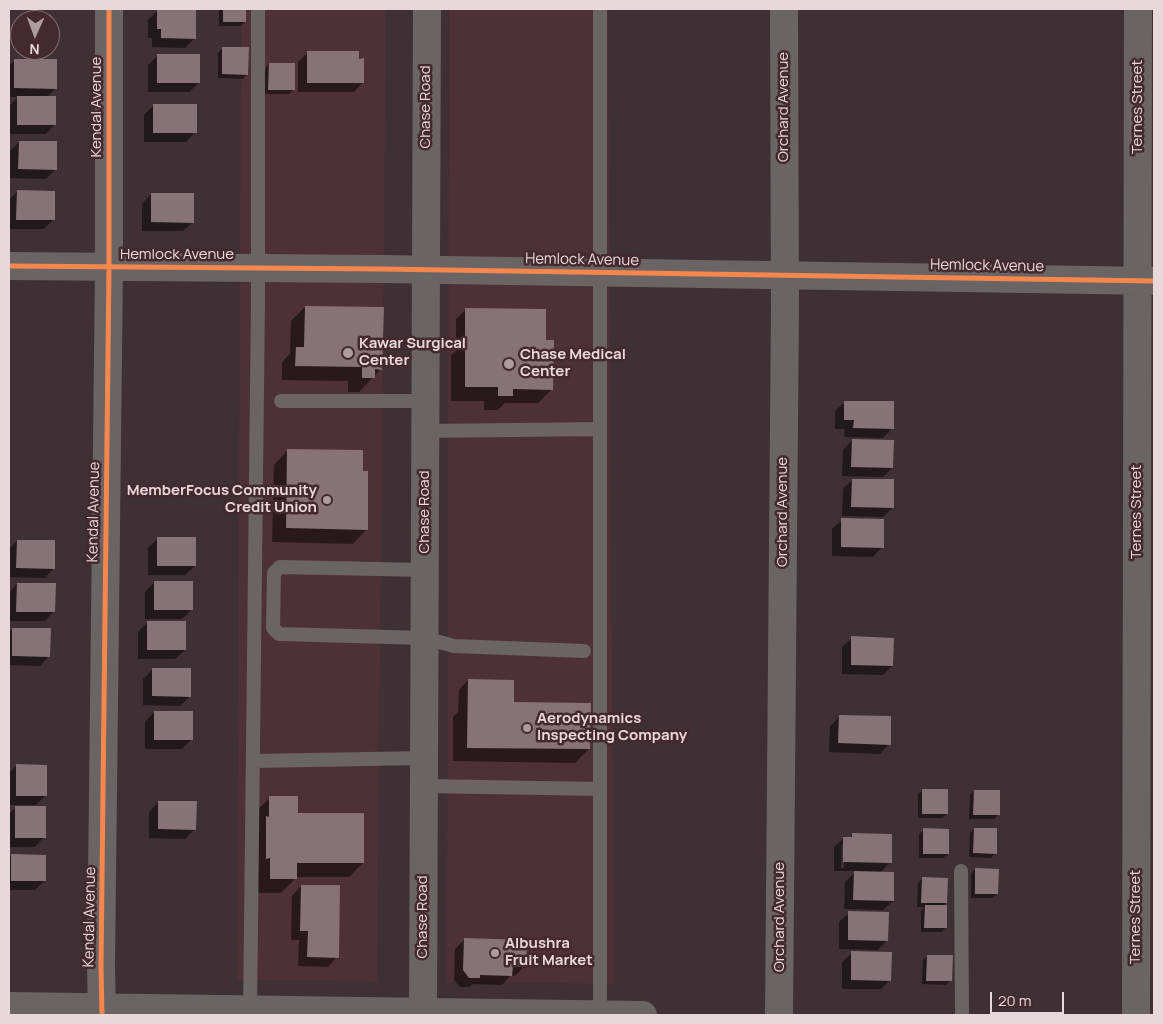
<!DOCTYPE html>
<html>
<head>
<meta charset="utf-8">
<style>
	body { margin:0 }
	#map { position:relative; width:1163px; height:1024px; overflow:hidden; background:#3e3034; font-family:Manrope,sans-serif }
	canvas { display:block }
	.frame { position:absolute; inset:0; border:10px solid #e9d8db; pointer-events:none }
	.north { position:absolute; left:10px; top:10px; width:50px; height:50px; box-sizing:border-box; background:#442a30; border:1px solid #867074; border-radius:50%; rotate:182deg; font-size:14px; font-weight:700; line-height:20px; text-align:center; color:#e9d8db }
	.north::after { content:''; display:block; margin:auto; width:18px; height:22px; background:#ad9da1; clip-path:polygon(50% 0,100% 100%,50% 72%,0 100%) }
	.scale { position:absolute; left:990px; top:992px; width:74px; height:22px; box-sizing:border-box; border:2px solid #e9d8db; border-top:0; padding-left:6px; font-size:15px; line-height:18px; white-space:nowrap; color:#e9d8db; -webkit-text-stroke:4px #442a30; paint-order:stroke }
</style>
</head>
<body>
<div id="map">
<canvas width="1163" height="1024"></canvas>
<div class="frame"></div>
<div class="north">N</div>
<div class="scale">20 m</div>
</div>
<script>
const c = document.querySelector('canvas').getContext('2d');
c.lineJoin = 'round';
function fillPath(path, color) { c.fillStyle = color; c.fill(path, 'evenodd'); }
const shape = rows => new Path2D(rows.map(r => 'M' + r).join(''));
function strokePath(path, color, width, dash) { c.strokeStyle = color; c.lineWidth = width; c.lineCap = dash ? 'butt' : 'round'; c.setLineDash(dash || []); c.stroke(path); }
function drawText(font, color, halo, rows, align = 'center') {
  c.font = font + ' Manrope,sans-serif'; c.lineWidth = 5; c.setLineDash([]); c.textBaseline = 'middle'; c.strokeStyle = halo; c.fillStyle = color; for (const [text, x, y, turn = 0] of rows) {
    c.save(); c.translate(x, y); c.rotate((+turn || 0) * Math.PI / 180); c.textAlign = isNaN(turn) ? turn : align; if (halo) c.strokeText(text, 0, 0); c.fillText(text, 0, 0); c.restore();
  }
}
const built = shape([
	[241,9,386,9,377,981,237,980],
	[449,9,608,9,614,984,447,982]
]);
const shadow = shape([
	[148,9,189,9,187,11,195,38,185,48,152,47,152,38,148,38,148,20,159,9],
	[219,9,245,9,245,22,241,26,219,26],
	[223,48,247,74,243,79,218,78,218,53],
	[308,52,363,82,354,92,298,92,298,62],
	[157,56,199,83,189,92,148,92,148,65],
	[15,60,56,88,47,97,55,124,46,134,9,134,9,106,18,97,9,97,9,66],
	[269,64,293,90,289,94,264,94,265,69],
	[154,105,195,132,186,142,144,142,144,115],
	[19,142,56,169,46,179,9,178,10,151],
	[17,192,54,219,44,229,9,229,9,200],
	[151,194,193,222,183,231,142,231,142,204],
	[305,307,381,369,359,392,348,392,348,381,282,380,282,362,290,354,291,321],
	[466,309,545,340,552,389,538,403,505,403,498,410,484,410,484,401,451,401,451,355,456,351,456,319],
	[845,402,892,428,883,438,844,437,845,429,835,429,835,411],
	[852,440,892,468,883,477,842,476,843,450],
	[288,450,361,472,367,529,353,544,272,542,274,465],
	[852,480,893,507,883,517,842,516,843,489],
	[842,520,882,547,873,557,832,556,832,529],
	[158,538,195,566,185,575,148,575,148,548],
	[17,541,54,568,45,578,9,577,9,549],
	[155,582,192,609,182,619,145,619,145,592],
	[17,584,54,611,45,621,9,621,9,593],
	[148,622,185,650,175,659,138,659,138,632],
	[12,629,49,656,40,666,9,665,9,633],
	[852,638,892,666,883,675,842,674,842,647],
	[153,669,190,696,180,706,143,705,143,679],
	[468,680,512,701,589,749,575,763,453,761,453,717,458,712,459,690],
	[154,712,191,740,182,749,145,749,145,722],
	[840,716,889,744,880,754,829,752,830,726],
	[16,766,45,796,36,805,9,805,9,773],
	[923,790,947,814,942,818,918,818,918,794],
	[974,791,998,815,994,819,969,819,970,795],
	[270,798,297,815,363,863,349,877,295,877,295,879,281,893,256,893,255,812],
	[158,802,195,829,185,839,149,838,149,812],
	[15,808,44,837,35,847,9,847,9,814],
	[974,829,995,853,991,858,969,857,970,833],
	[924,830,948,854,943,858,919,858,919,834],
	[853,835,890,862,880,873,893,901,883,910,844,909,845,882,856,871,834,871,834,847,844,838,849,838],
	[844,843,844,868,841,868,842,845],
	[12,855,44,881,35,890,9,890,9,858],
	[975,869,997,894,992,898,971,898,971,874],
	[922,879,946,903,943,907,946,927,942,932,921,932,921,911,924,907,917,907,918,883],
	[301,886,337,957,328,967,298,966,299,940,291,940,292,896],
	[849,913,887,940,878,950,839,949,839,922],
	[465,939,525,966,515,976,511,975,502,985,472,984,469,987,460,987,454,980,455,949],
	[852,953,890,980,881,989,842,989,842,962],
	[927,956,951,980,946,985,922,984,923,960]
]);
const building = shape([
	[157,9,196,9,196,39,161,38,161,29,157,29],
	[223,9,246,9,246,22,223,22],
	[222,47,249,47,248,75,222,74],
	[307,51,359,51,359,59,364,58,364,83,307,83],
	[157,54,200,54,200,83,157,83],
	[14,59,57,59,57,89,14,88],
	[269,63,295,63,295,90,268,90],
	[17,96,56,96,56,125,17,125],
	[153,104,197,104,197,133,153,133],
	[19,141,57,141,57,170,18,169],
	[17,190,55,191,55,220,16,220],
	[151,193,194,193,194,223,151,222],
	[305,306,384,307,382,370,375,369,375,378,362,378,362,367,295,366,296,347,304,347],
	[465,308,546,309,546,340,554,340,553,390,513,389,513,396,498,396,498,387,465,387],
	[844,401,894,401,894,429,853,428,854,420,844,420],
	[852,439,894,440,893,468,851,467],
	[287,449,363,450,363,471,368,471,368,530,286,528],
	[852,479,894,479,894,508,851,507],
	[841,518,884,519,884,548,841,547],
	[157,537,196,537,196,566,157,566],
	[17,540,55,540,55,569,16,568],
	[154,581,193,581,193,610,154,610],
	[17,583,56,583,55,612,16,612],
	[147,621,186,621,186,650,147,650],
	[12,628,51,628,50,657,12,656],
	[851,636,894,638,893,666,851,665],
	[152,668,191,668,191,697,152,696],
	[468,679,514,680,514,702,591,703,590,749,467,748],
	[154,711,193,711,193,740,154,740],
	[839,715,891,716,891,745,838,743],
	[16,764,47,765,47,796,16,796],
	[922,789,948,789,948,814,922,814],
	[974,790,1000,790,1000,815,973,815],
	[269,796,298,796,298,813,364,813,364,863,297,863,297,879,270,879,270,858,266,859,266,816,269,817],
	[158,801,197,801,196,830,158,829],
	[15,806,46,806,46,838,15,838],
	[923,828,949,829,949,854,923,854],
	[974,828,997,828,997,854,973,853],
	[852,833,892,834,892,863,843,862,843,837,852,837],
	[11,854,46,855,46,881,11,881],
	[975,868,999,869,998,894,975,894],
	[854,871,894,872,894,901,853,900],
	[922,877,948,878,947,903,921,903],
	[301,885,340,885,339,958,307,957,308,931,300,931],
	[925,905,947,905,947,928,924,928],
	[848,911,889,912,888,941,848,940],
	[464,938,527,940,526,967,513,966,512,976,480,975,480,978,469,978,463,970],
	[851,951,892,952,891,981,851,980],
	[927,955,953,955,952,981,926,981]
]);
const service = shape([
	[281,401,425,401],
	[425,431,600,429],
	[425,570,280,567,274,573,273,628,279,634,425,638,454,646,584,651],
	[253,761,424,758],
	[424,786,600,789],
	[961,871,962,1015],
	[250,1015,258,300,258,9],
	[600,1015,600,9]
]);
const minor = shape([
	[9,266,381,269,1154,281],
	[9,1006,643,1015],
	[102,1015,101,966,109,267,109,9],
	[779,1015,785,306,784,9],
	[1136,1015,1138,9]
]);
const tertiary = shape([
	[423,1015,427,9]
]);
const cycleway = shape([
	[9,266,381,269,1154,281],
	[102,1015,101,966,109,267,109,9]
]);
const markers = [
	[348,353,6,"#ad9da1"],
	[509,364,6,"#ad9da1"],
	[327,500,5,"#ad9da1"],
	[527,728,5,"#ad9da1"],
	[495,953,5,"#ad9da1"]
];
const streetNames = [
	["Kendal Avenue",97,107,-90],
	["Chase Road",426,107,-90],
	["Orchard Avenue",784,107,-90],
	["Ternes Street",1138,107,-90],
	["Hemlock Avenue",177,255],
	["Hemlock Avenue",582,260,1],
	["Hemlock Avenue",987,266,1],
	["Kendal Avenue",94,512,-89],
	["Chase Road",425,512,-90],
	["Orchard Avenue",783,512,-90],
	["Ternes Street",1137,512,-90],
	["Kendal Avenue",90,917,-89],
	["Chase Road",423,917,-90],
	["Orchard Avenue",780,917,-90],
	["Ternes Street",1136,917,-90]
];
const poiNames = [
	["Kawar Surgical",359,344],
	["Center",359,361],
	["Chase Medical",520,355],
	["Center",520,372],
	["MemberFocus Community",317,491,"right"],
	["Credit Union",317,508,"right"],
	["Aerodynamics",537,719],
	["Inspecting Company",537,736],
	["Albushra",505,944],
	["Fruit Market",505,961]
];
fillPath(built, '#4e3037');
fillPath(shadow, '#0007');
fillPath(building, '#877277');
strokePath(service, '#6b6465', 14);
strokePath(minor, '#6b6465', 28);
strokePath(tertiary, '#6b6465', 28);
strokePath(cycleway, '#f5874c', 5);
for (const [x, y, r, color] of markers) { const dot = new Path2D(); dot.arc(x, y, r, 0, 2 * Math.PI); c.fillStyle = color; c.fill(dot); strokePath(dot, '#442a30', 2); }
drawText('15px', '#e9d8db', '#442a30', streetNames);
drawText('bold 15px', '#e9d8db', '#442a30', poiNames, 'left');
</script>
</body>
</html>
